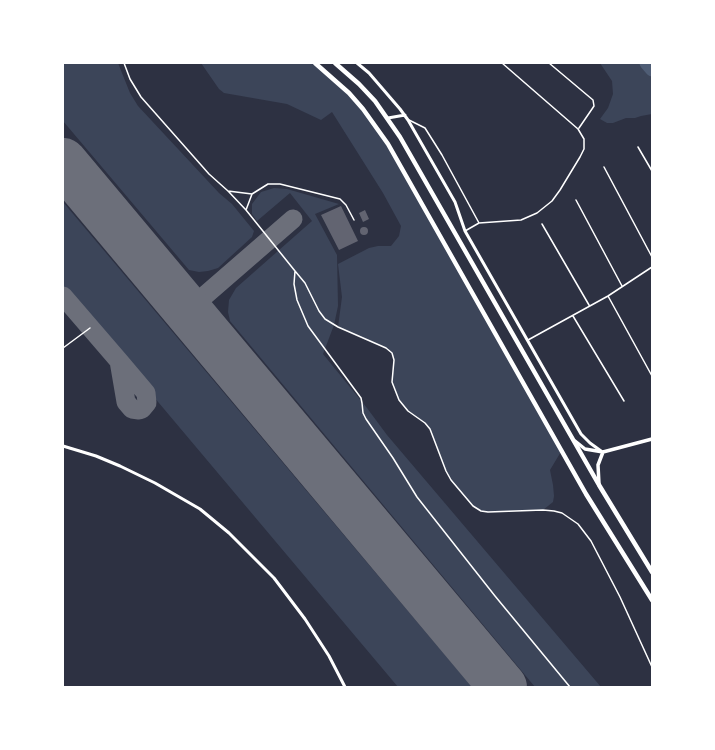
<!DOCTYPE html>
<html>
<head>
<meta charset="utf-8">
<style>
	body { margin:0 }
	#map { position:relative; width:715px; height:750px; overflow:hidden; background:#2d3142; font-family:"Archivo Narrow",sans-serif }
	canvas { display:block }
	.frame { position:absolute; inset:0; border:64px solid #fff; pointer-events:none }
</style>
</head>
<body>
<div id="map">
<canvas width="715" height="750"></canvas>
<div class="frame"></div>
</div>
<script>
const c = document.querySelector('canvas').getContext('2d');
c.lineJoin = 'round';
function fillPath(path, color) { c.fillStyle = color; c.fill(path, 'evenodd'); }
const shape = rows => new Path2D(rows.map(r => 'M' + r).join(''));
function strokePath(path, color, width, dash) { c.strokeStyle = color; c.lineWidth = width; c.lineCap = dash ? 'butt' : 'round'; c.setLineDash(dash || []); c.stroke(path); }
const green = shape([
	[63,63,118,63,130,93,138,106,219,193,232,204,254,231,252,237,218,268,208,271,199,272,189,270,63,121],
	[201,63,315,63,335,80,376,127,562,450,550,470,553,485,554,496,553,502,543,510,488,512,481,511,473,506,451,480,446,471,430,429,425,423,408,411,399,400,392,382,394,360,392,353,386,348,338,327,342,297,338,264,369,248,378,246,391,246,399,236,401,226,383,193,332,112,321,120,287,104,224,93,219,89],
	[600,63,652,63,652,114,641,116,635,118,626,118,613,123,607,123,600,119,608,108,613,94,612,81],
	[274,188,287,189,339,204,315,214,337,255,338,306,334,325,323,354,367,408,387,435,601,687,535,687,230,321,228,312,229,300,236,288,312,221,290,193,257,221,252,214,252,204,261,192],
	[63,202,472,687,398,687,63,289]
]);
const river = shape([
	[646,63,652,70]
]);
const taxiway = shape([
	[63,296,119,361,146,393,147,403,142,409,139,410,132,409,126,402,119,361],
	[187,311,293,219]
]);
const runway = shape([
	[63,162,503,687]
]);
const building = shape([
	[341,206,358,241,339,250,321,215],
	[365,210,369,219,363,222,359,213],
	'360 231a4 4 0 1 1 8 0a4 4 0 1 1-8 0Z'
]);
const service = shape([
	[124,63,130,79,141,97,209,174,228,191,252,194],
	[549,63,593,100,594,106,592,109,579,128],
	[409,120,425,128,442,155,479,223],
	[638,147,652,171],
	[604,167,652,257],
	[228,191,246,210,295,271,294,284,297,300,308,326,361,398,362,403,363,413,366,419,393,458,417,497,495,596,570,687],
	[576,200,622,286],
	[246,210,252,194,268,184,280,184,340,199,346,205,354,220],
	[542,224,589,305],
	[465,231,479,223,521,220,537,213,552,201,560,190,580,157,584,149,584,139,578,129,502,63],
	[295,271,305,283,319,311,325,319,338,327,386,348,392,353,394,360,392,382,399,400,408,411,425,423,430,429,446,471,451,480,473,506,481,511,488,512,543,510,554,511,562,513,578,524,591,541,620,597,652,667],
	[608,296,652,376],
	[573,316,624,401],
	[528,340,608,296,652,267],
	[63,348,90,328]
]);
const minor = shape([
	[357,63,369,73,400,109,408,120,455,202,465,231,581,434,590,443,601,451],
	[388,118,405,115],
	[63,446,96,456,120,466,155,483,200,509,229,533,274,578,305,619,329,656,345,687]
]);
const tertiary = shape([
	[575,441,585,449,603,452,652,439],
	[599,484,598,465,603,452]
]);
const primary = shape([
	[315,63,349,93,363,109,388,144,586,494,652,600],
	[335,63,359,84,375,101,400,137,599,485,652,572]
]);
fillPath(green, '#3c4559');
strokePath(river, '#4f5d75', 13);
strokePath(taxiway, '#6c6f7a', 19);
strokePath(runway, '#6c6f7a', 48);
fillPath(building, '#626471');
strokePath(service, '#fff', 1.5);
strokePath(minor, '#fff', 3);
strokePath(tertiary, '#fff', 3.5);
strokePath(primary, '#fff', 4.5);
</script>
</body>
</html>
